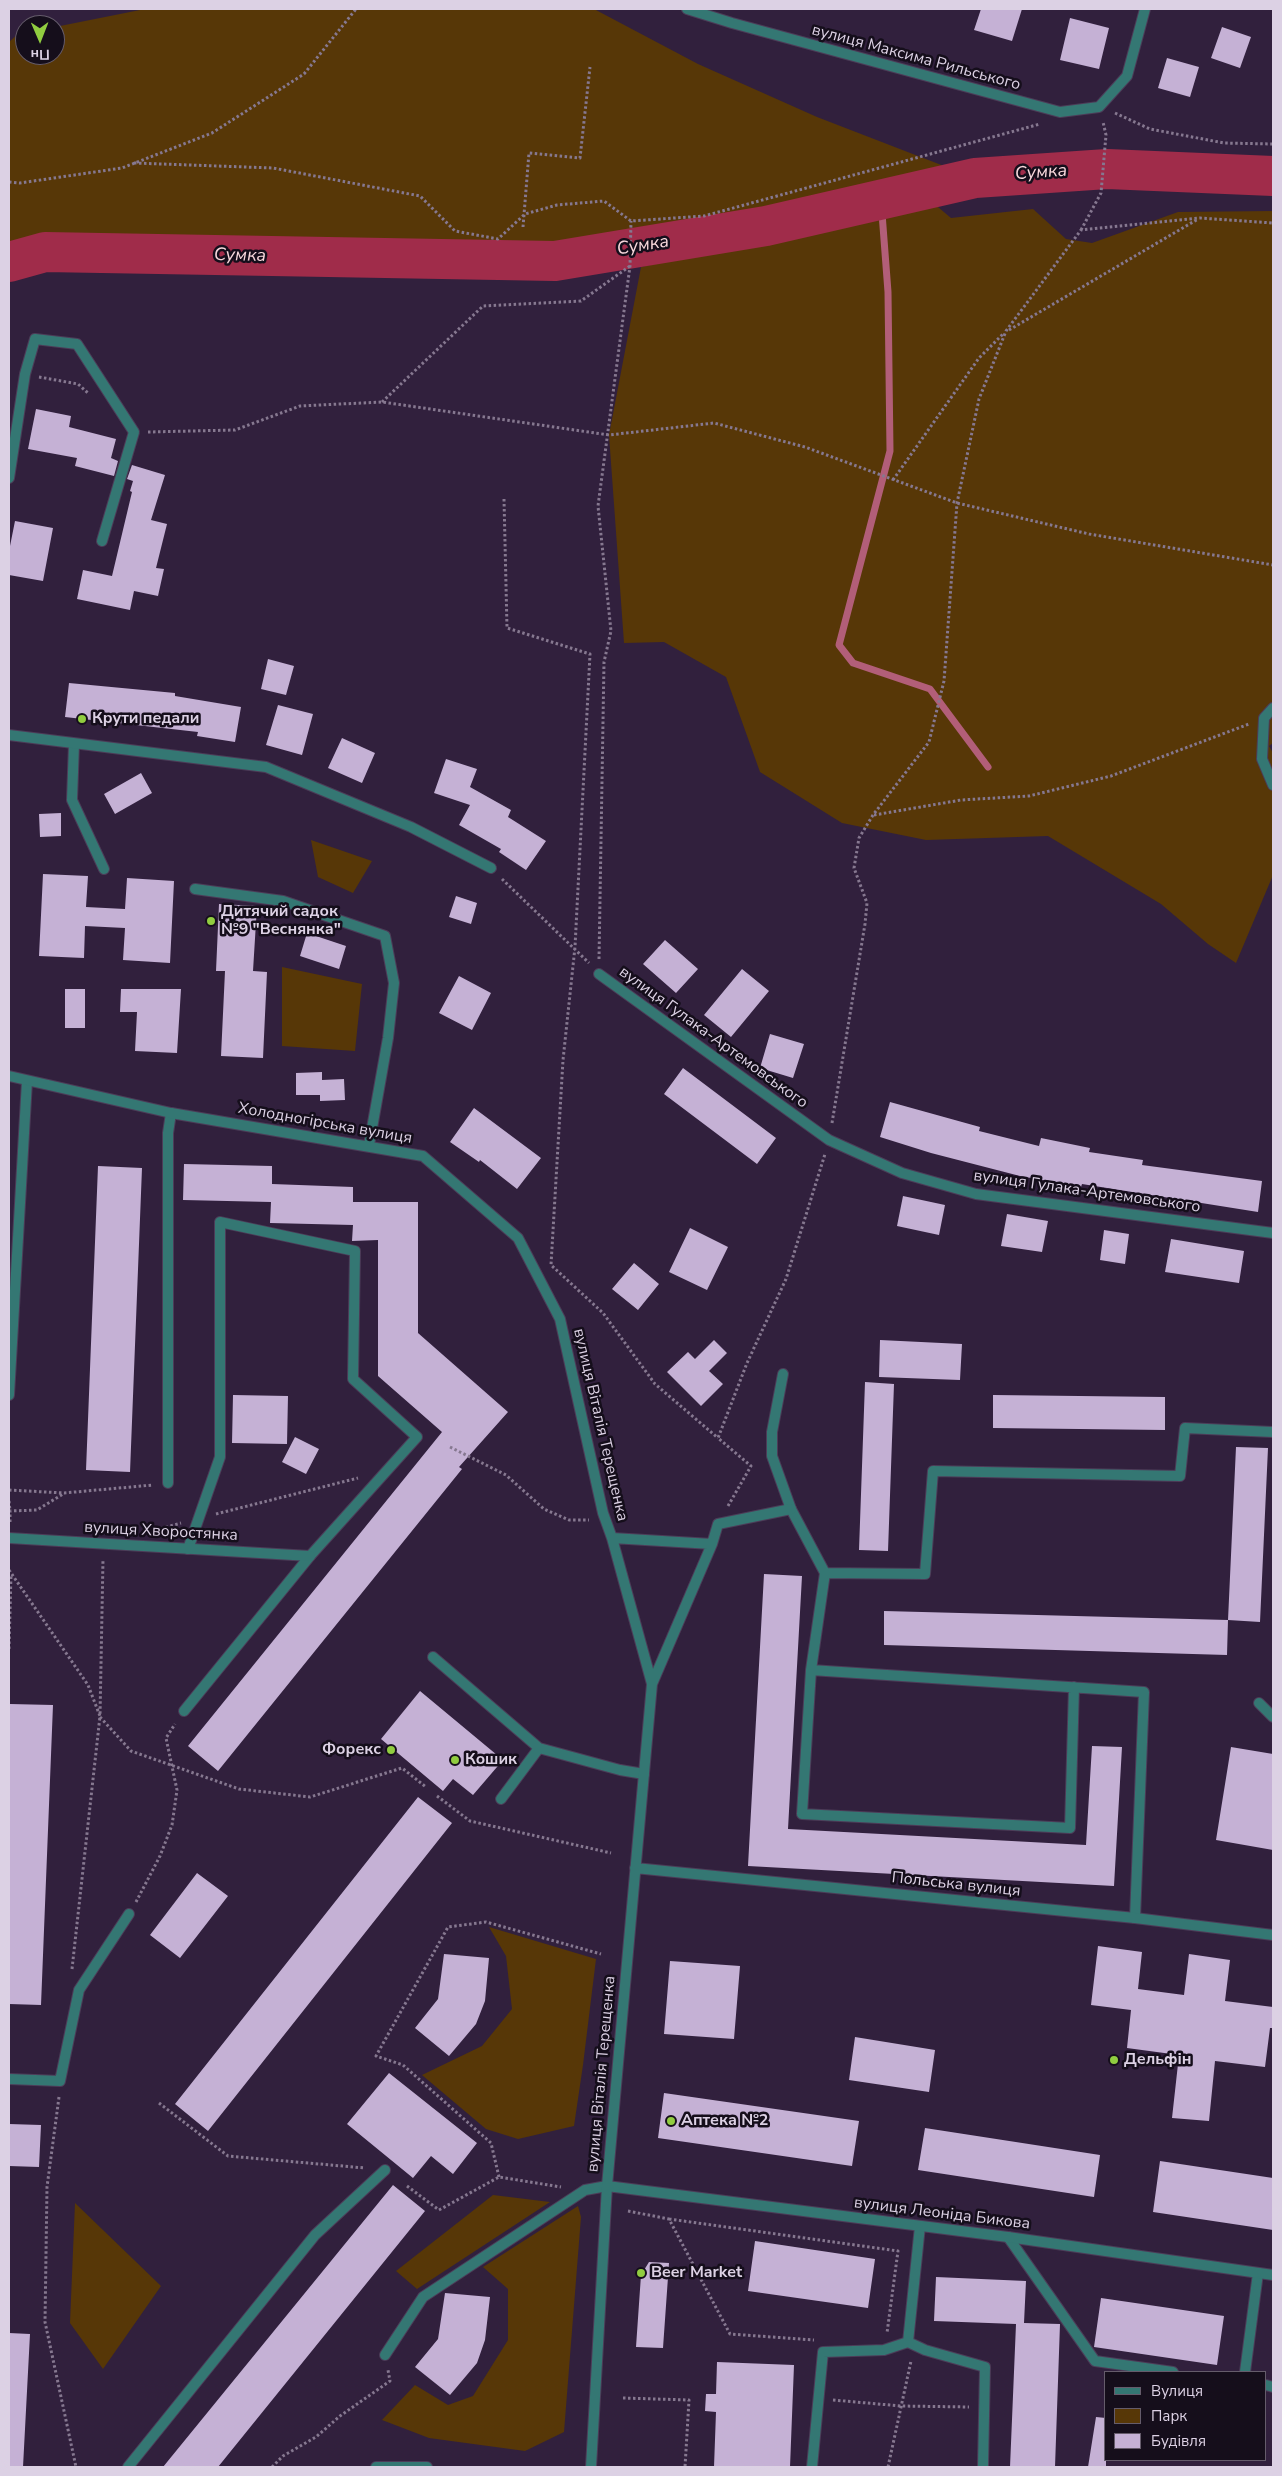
<!DOCTYPE html>
<html>
<head>
<meta charset="utf-8">
<style>
	body { margin:0 }
	#map { position:relative; width:1282px; height:2476px; overflow:hidden; background:#31203d; font-family:"Nunito Sans",sans-serif }
	canvas { display:block }
	.frame { position:absolute; inset:0; border:10px solid #dcd1e4; pointer-events:none }
	.legend { position:absolute; left:1104px; top:2371px; width:162px; height:90px; box-sizing:border-box; background:#150e1b; border:1px solid #655c6b; margin:0; padding:6px 9px; list-style:none; font-size:15px; color:#dcd1e4 }
	.legend li { display:flex; align-items:center; gap:10px; height:25px }
	.legend b { width:25px; border:1px solid #655c6b }
	.north { position:absolute; left:15px; top:15px; width:50px; height:50px; box-sizing:border-box; background:#150e1b; border:1px solid #655c6b; border-radius:50%; rotate:179deg; font-size:14px; font-weight:700; line-height:20px; text-align:center; color:#dcd1e4 }
	.north::after { content:''; display:block; margin:auto; width:18px; height:22px; background:#91cd40; clip-path:polygon(50% 0,100% 100%,50% 72%,0 100%) }
</style>
</head>
<body>
<div id="map">
<canvas width="1282" height="2476"></canvas>
<div class="frame"></div>
<ul class="legend">
<li><b style="height:6px;background:#347773"></b>Вулиця</li>
<li><b style="height:14px;background:#573707"></b>Парк</li>
<li><b style="height:14px;background:#c5b1d5"></b>Будівля</li>
</ul>
<div class="north">Пн</div>
</div>
<script>
const c = document.querySelector('canvas').getContext('2d');
c.lineJoin = 'round';
function fillPath(path, color) { c.fillStyle = color; c.fill(path, 'evenodd'); }
const shape = rows => new Path2D(rows.map(r => 'M' + r).join(''));
function strokePath(path, color, width, dash) { c.strokeStyle = color; c.lineWidth = width; c.lineCap = dash ? 'butt' : 'round'; c.setLineDash(dash || []); c.stroke(path); }
function drawText(font, color, halo, rows, align = 'center') {
  c.font = font + ' "Nunito Sans",sans-serif'; c.lineWidth = 5; c.setLineDash([]); c.textBaseline = 'middle'; c.strokeStyle = halo; c.fillStyle = color; for (const [text, x, y, turn = 0] of rows) {
    c.save(); c.translate(x, y); c.rotate((+turn || 0) * Math.PI / 180); c.textAlign = isNaN(turn) ? turn : align; if (halo) c.strokeText(text, 0, 0); c.fillText(text, 0, 0); c.restore();
  }
}
const green = shape([
	[145,9,594,9,698,64,817,117,975,178,766,226,555,261,45,252,9,258,9,42,18,34,25,33,25,55,55,55,55,27],
	[932,202,951,218,1033,209,1066,239,1092,243,1178,212,1273,211,1273,743,1269,746,1273,753,1273,875,1236,963,1208,944,1161,904,1048,836,926,840,842,823,760,772,726,677,664,642,624,643,609,435,641,267],
	[311,840,372,861,353,893,318,877],
	[282,967,362,984,355,1051,282,1046],
	[489,1927,596,1959,583,2065,574,2126,518,2139,486,2129,422,2075,482,2046,512,2009,506,1956],
	[493,2195,550,2202,417,2289,396,2271],
	[75,2203,161,2286,103,2369,70,2323],
	[578,2206,581,2217,564,2432,525,2451,429,2438,382,2420,415,2385,448,2405,473,2396,508,2340,508,2289,483,2267]
]);
const stream = shape([
	[881,200,888,292,890,451,839,645,853,663,930,689,988,767]
]);
const river = shape([
	[9,262,45,252,555,261,766,226,975,178,1107,169,1273,176]
]);
const building = shape([
	[981,9,1022,9,1012,41,974,30],
	[1070,18,1109,28,1099,69,1060,60],
	[1222,27,1251,37,1240,68,1211,58],
	[1167,58,1199,67,1190,97,1158,88],
	[36,409,71,416,69,427,116,439,111,458,118,461,114,476,75,466,77,458,28,449],
	[132,465,165,475,151,520,167,524,156,568,164,569,158,596,134,591,130,610,77,599,83,570,112,576,132,492,130,491,133,481,127,479],
	[15,521,53,528,43,581,9,575,9,551],
	[268,659,294,666,286,695,261,689],
	[69,683,175,693,175,696,241,707,235,742,197,736,198,732,65,717],
	[278,705,313,714,302,755,266,745],
	[342,738,375,753,362,783,328,768],
	[446,759,477,769,470,787,511,810,508,817,546,841,526,870,499,852,501,849,459,825,470,805,434,793],
	[141,773,152,793,115,814,104,794],
	[61,813,61,836,40,837,39,814],
	[43,874,88,876,86,907,125,909,127,878,174,881,170,963,123,960,125,928,85,926,84,958,39,956],
	[456,896,477,903,471,924,449,917],
	[219,904,257,906,253,971,267,972,263,1058,221,1056,225,971,216,971],
	[307,933,346,946,339,969,300,956],
	[665,940,698,969,676,993,643,964],
	[742,969,769,991,731,1037,704,1015],
	[459,976,491,993,472,1030,439,1013],
	[65,989,85,989,85,1028,65,1028],
	[121,989,181,989,177,1053,135,1051,137,1012,120,1012],
	[770,1034,804,1044,793,1078,760,1068],
	[683,1068,776,1138,757,1164,664,1094],
	[322,1072,322,1080,344,1079,345,1100,320,1101,320,1095,296,1095,296,1073],
	[890,1102,980,1127,979,1131,1039,1146,1041,1138,1090,1148,1089,1152,1143,1160,1142,1165,1262,1181,1258,1212,1082,1184,1081,1187,1020,1176,931,1153,880,1137],
	[474,1108,541,1158,517,1189,480,1160,479,1162,450,1142],
	[184,1164,272,1166,272,1184,353,1187,353,1202,418,1202,418,1333,508,1412,459,1467,462,1469,218,1771,188,1746,442,1432,378,1376,378,1240,352,1241,353,1225,270,1223,271,1202,183,1200],
	[98,1166,142,1168,130,1472,86,1470],
	[903,1196,945,1205,939,1235,897,1226],
	[1007,1214,1048,1221,1042,1252,1001,1246],
	[690,1228,728,1247,707,1290,669,1272],
	[1104,1230,1129,1234,1125,1264,1100,1260],
	[1171,1239,1244,1251,1239,1283,1165,1272],
	[634,1263,659,1284,638,1310,612,1289],
	[714,1340,727,1353,709,1371,723,1384,701,1406,667,1372,688,1352,695,1359],
	[880,1340,962,1344,960,1380,879,1377],
	[865,1382,894,1384,888,1551,859,1550],
	[233,1395,288,1396,287,1444,232,1443],
	[993,1395,1165,1397,1165,1430,993,1428],
	[295,1437,319,1449,306,1474,282,1462],
	[1236,1447,1268,1448,1260,1622,1228,1620],
	[764,1574,802,1576,788,1829,1086,1845,1092,1746,1122,1747,1114,1886,748,1866],
	[884,1611,1228,1620,1227,1655,884,1645],
	[420,1691,503,1760,473,1795,453,1779,443,1791,381,1739],
	[10,1704,53,1705,41,2005,9,2004],
	[1231,1747,1273,1754,1273,1850,1216,1840],
	[418,1797,452,1823,208,2131,175,2104],
	[197,1873,228,1896,180,1958,150,1935],
	[1098,1946,1142,1952,1138,1989,1184,1995,1189,1954,1230,1960,1225,2001,1273,2007,1273,2028,1270,2028,1265,2067,1215,2061,1209,2121,1172,2118,1179,2055,1127,2048,1131,2010,1091,2005],
	[444,1954,489,1958,485,2001,476,2024,449,2056,415,2028,438,1999],
	[670,1961,740,1966,734,2039,664,2034],
	[855,2037,935,2050,929,2092,849,2080],
	[389,2073,477,2143,453,2174,431,2156,413,2178,347,2124],
	[664,2093,859,2121,852,2166,658,2138],
	[9,2124,41,2125,39,2167,9,2166],
	[925,2128,1100,2155,1094,2197,918,2170],
	[1160,2161,1273,2178,1273,2230,1153,2212],
	[393,2185,425,2211,218,2467,163,2467],
	[755,2241,875,2259,868,2308,748,2291],
	[649,2262,669,2263,663,2348,636,2347,641,2275],
	[936,2277,1026,2281,1024,2323,1060,2324,1055,2467,1010,2467,1016,2324,934,2321],
	[445,2293,490,2297,485,2340,477,2363,450,2395,415,2367,438,2339],
	[1101,2298,1224,2316,1217,2365,1094,2347],
	[9,2333,30,2334,23,2467,9,2467],
	[717,2362,794,2365,790,2467,714,2467,716,2412,705,2411,706,2394,716,2394],
	[1096,2417,1106,2418,1106,2467,1088,2467]
]);
const path = shape([
	[1115,113,1150,129,1224,143,1273,144],
	[134,163,273,168,420,196,455,231,498,239,525,214,557,205,604,201,631,221,704,216,1040,124],
	[9,182,20,183,122,168,212,133,304,74,356,9],
	[523,227,529,153,580,158,590,67],
	[1081,230,1101,193,1106,135,1103,122],
	[1009,330,1198,219],
	[39,377,78,384,89,394],
	[382,402,483,306,581,301,630,266],
	[148,432,235,430,300,406,382,402,609,435,714,423,805,447,957,503,1089,534,1273,565],
	[893,480,979,358,1004,333],
	[504,499,507,628,590,654,575,947,563,1060,551,1265,603,1313,655,1384,718,1438],
	[874,815,961,800,1029,796,1111,776,1249,724],
	[502,879,589,963],
	[599,959,604,662,611,631,598,506,630,266,631,221],
	[832,1123,865,924,867,903,854,868,859,838,873,815,929,742,944,681,957,503,979,399,1006,331,1081,230,1200,218,1273,223],
	[450,1447,506,1475,544,1509,569,1520,589,1520],
	[9,1490,64,1493,153,1485],
	[9,1501,10,1511],
	[728,1506,751,1466,718,1438,747,1363,786,1279,825,1154],
	[216,1514,358,1478],
	[10,1522,10,1511,37,1510,63,1494],
	[156,1530,181,1523],
	[9,1570,88,1685,100,1716,103,1559],
	[9,1649,11,1574],
	[100,1717,131,1751,239,1789,310,1797,402,1768,426,1787],
	[437,1796,470,1821,611,1853],
	[136,1902,160,1856,172,1825,177,1790,166,1738,175,1724],
	[72,1969,100,1716],
	[59,2097,47,2187,45,2322,76,2467],
	[159,2103,228,2156,365,2168],
	[499,2177,491,2143,403,2065,376,2056,448,1927,486,1922,601,1954],
	[407,2186,439,2210,499,2177,561,2187],
	[628,2211,669,2219,730,2334,814,2340],
	[669,2219,898,2251,887,2333],
	[623,2398,689,2400,685,2467],
	[833,2400,901,2406,969,2407],
	[272,2467,283,2456,316,2437,340,2416,390,2381,388,2370],
	[888,2467,911,2361]
]);
const lane = shape([
	[1273,708,1264,718,1262,759,1273,785],
	[74,744,72,800,104,869],
	[195,889,283,901,385,936,394,983,388,1038,369,1145],
	[783,1374,772,1432,772,1456,791,1509,825,1573,811,1670,802,1814,1070,1828,1074,1687],
	[9,1395,27,1081],
	[168,1483,168,1133,171,1113],
	[825,1573,925,1574,933,1471,1180,1476,1185,1428,1273,1432],
	[433,1657,539,1748,620,1770,644,1774],
	[811,1670,1144,1692,1135,1918],
	[1259,1703,1273,1717],
	[184,1711,310,1556,417,1437,353,1379,355,1251,220,1222,220,1457,188,1549],
	[501,1799,539,1748],
	[9,2079,60,2081,79,1990,129,1914],
	[1008,2237,1095,2361,1173,2372],
	[908,2342,925,2350,985,2367,983,2467],
	[385,2355,423,2297,585,2190,607,2186],
	[1245,2372,1258,2273],
	[1266,2385,1273,2387],
	[128,2467,315,2235,385,2170],
	[376,2467,427,2467],
	[812,2467,823,2352,884,2350,908,2342,920,2226]
]);
const street = shape([
	[687,9,732,23,1060,112,1099,107,1127,76,1145,9],
	[9,478,25,374,35,339,77,344,134,432,102,541],
	[9,735,266,767,411,827,491,868],
	[599,974,829,1140,902,1173,976,1194,1273,1233],
	[9,1076,171,1113,423,1156,518,1238,560,1319,603,1513,612,1538,652,1684,607,2186,591,2467],
	[9,1538,310,1556],
	[612,1538,712,1544],
	[652,1684,712,1544,718,1524,791,1509],
	[635,1868,1135,1918,1273,1935],
	[607,2186,1008,2237,1273,2275]
]);
const markers = [
	[82,719,5,"#91cd40"],
	[211,921,5,"#91cd40"],
	[391,1750,5,"#91cd40"],
	[455,1760,5,"#91cd40"],
	[1114,2060,5,"#91cd40"],
	[671,2121,5,"#91cd40"],
	[641,2273,5,"#91cd40"]
];
const streetNames = [
	["вулиця Максима Рильського",916,58,15],
	["вулиця Гулака-Артемовського",713,1038,36],
	["Холодногірська вулиця",325,1124,10],
	["вулиця Гулака-Артемовського",1087,1192,8],
	["вулиця Віталія Терещенка",600,1425,77],
	["вулиця Хворостянка",161,1532,3],
	["Польська вулиця",956,1885,6],
	["вулиця Віталія Терещенка",602,2074,-85],
	["вулиця Леоніда Бикова",942,2214,7]
];
const poiNames = [
	["Крути педали",92,719],
	["Дитячий садок",221,912],
	["№9 \"Веснянка\"",221,930],
	["Форекс",381,1750,"right"],
	["Кошик",465,1760],
	["Дельфін",1124,2060],
	["Аптека №2",681,2121],
	["Beer Market",651,2273]
];
const waterNames = [
	["Сумка",1041,173,-4],
	["Сумка",643,246,-9],
	["Сумка",240,256,1]
];
fillPath(green, '#573707');
strokePath(stream, '#b25e78', 7);
strokePath(river, '#a02c4a', 40);
fillPath(building, '#c5b1d5');
strokePath(lane, '#4c3c58', 12);
strokePath(street, '#4c3c58', 12);
strokePath(path, '#867890', 3, [2.5, 2.5]);
strokePath(lane, '#347773', 10);
strokePath(street, '#347773', 10);
for (const [x, y, r, color] of markers) { const dot = new Path2D(); dot.arc(x, y, r, 0, 2 * Math.PI); c.fillStyle = color; c.fill(dot); strokePath(dot, '#150e1b', 2); }
drawText('16px', '#dcd1e4', '#150e1b', streetNames);
drawText('bold 16px', '#dcd1e4', '#150e1b', poiNames, 'left');
drawText('italic 18px', '#f9d9dd', '#150e1b', waterNames);
</script>
</body>
</html>
